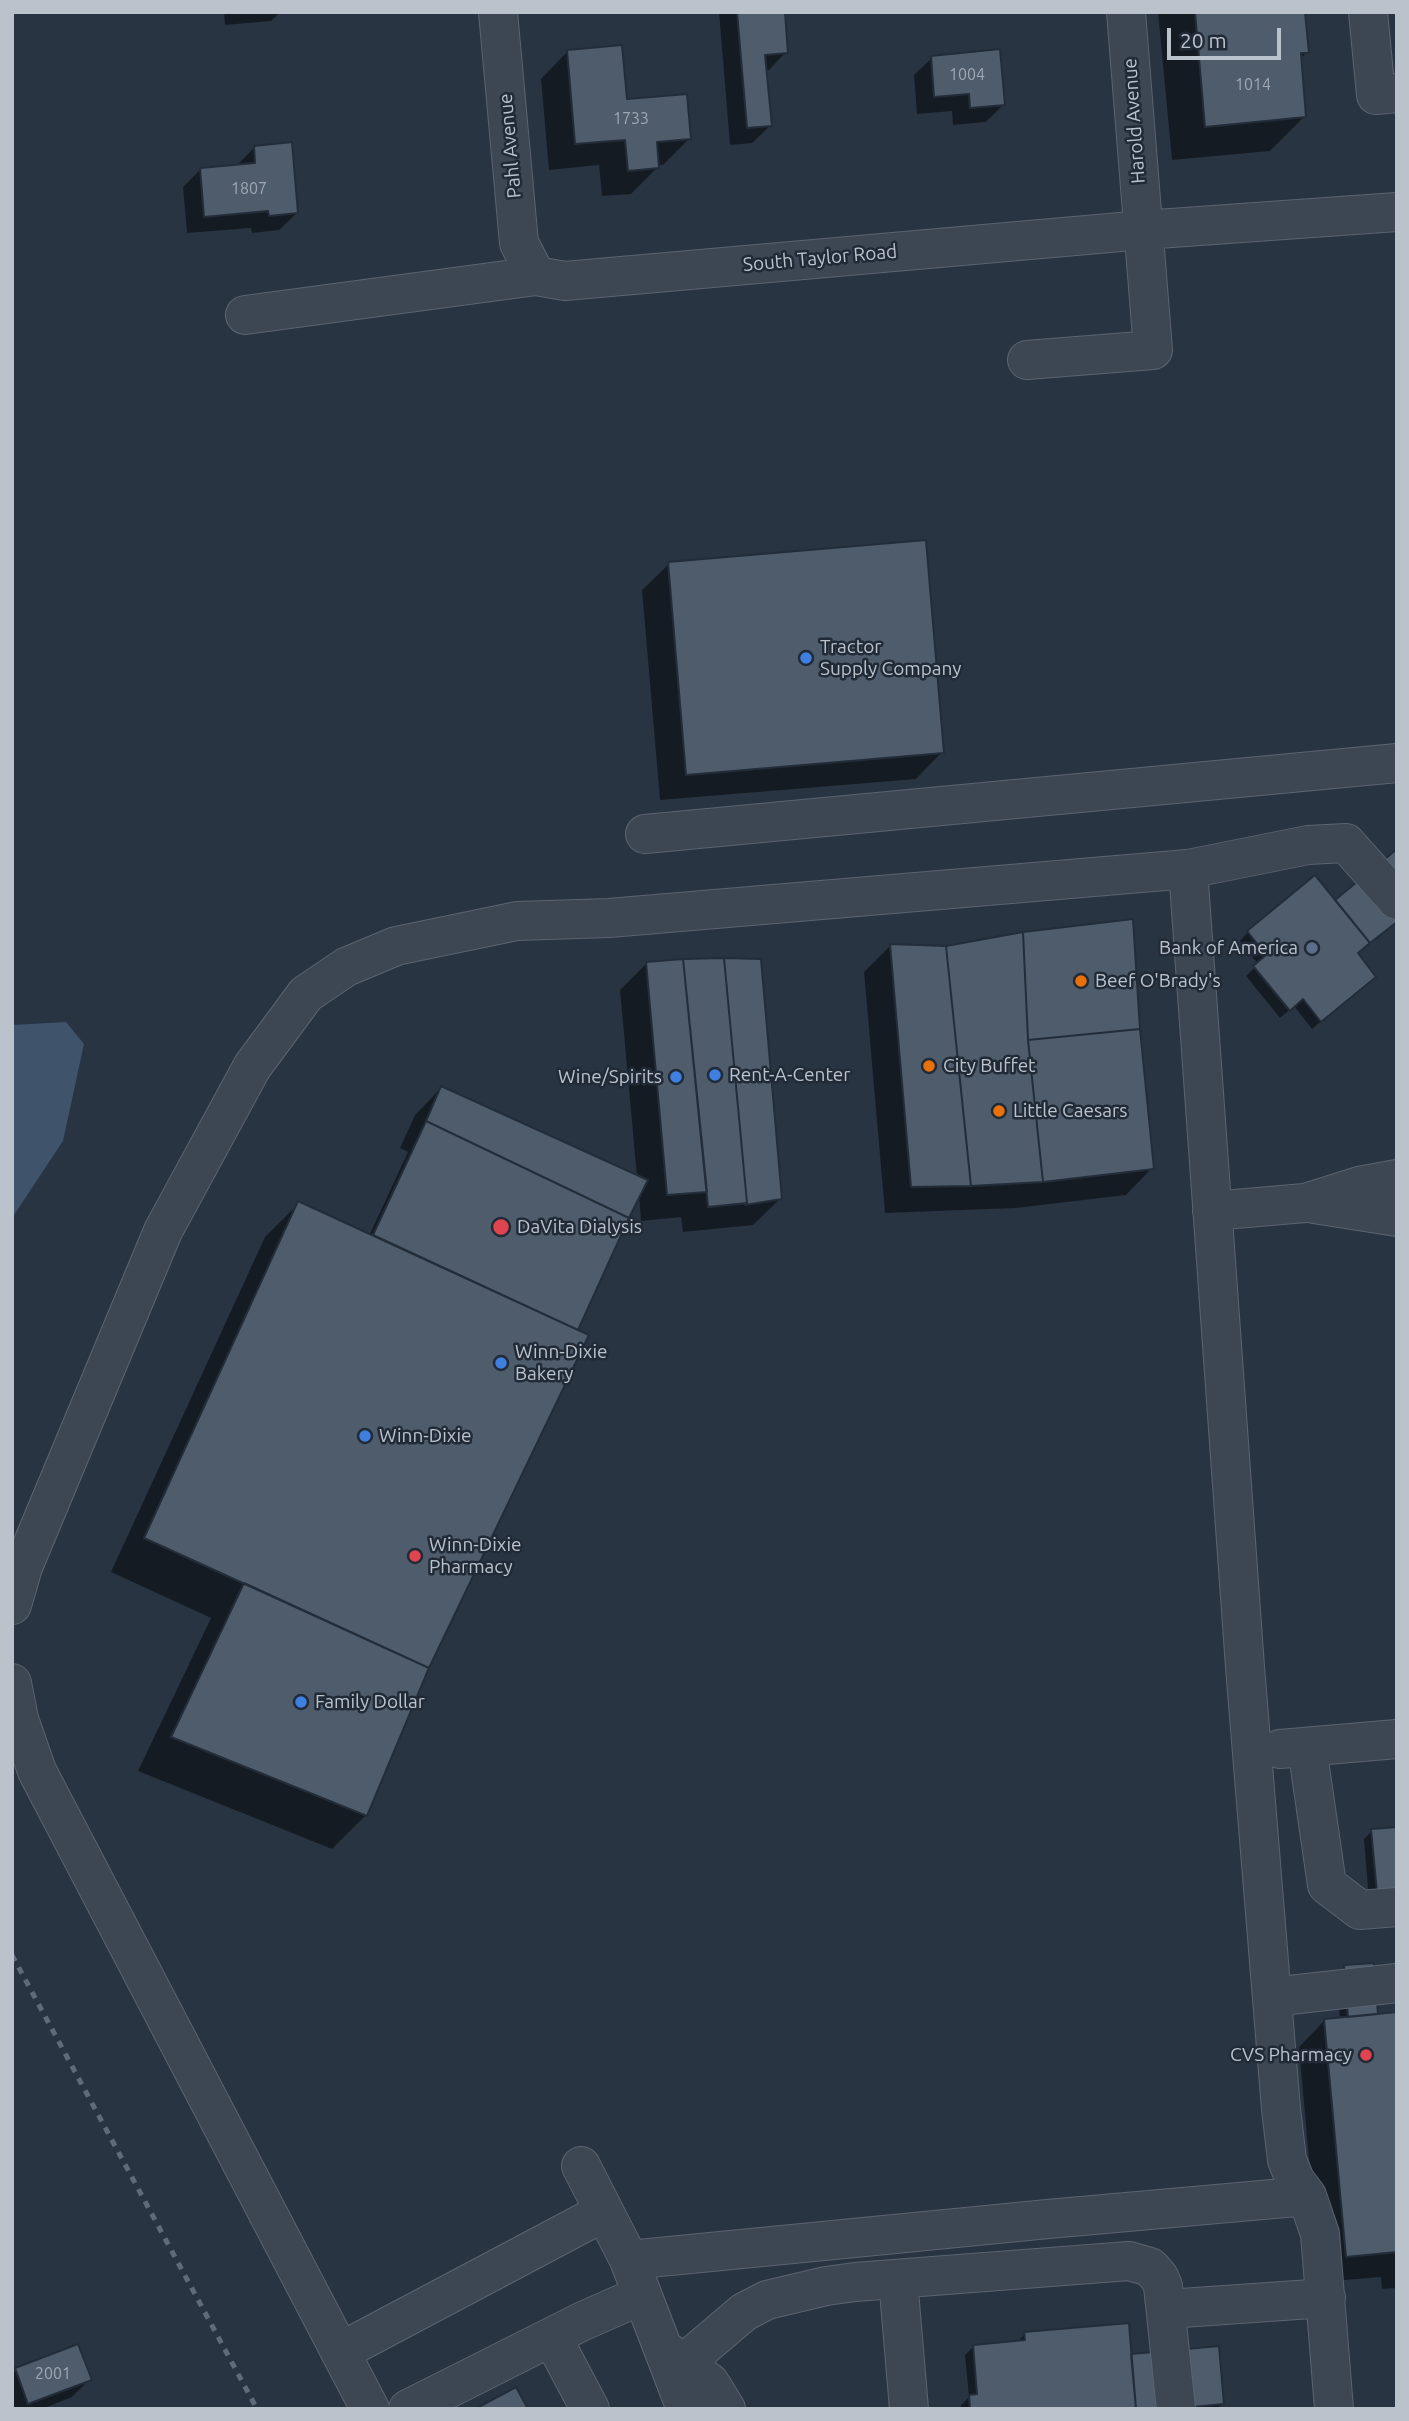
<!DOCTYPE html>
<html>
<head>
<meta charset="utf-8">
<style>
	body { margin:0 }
	#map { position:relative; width:1409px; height:2421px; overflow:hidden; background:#293443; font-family:Ubuntu,sans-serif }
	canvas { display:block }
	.frame { position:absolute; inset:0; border:14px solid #bac2cc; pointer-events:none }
	.scale { position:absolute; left:1167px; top:28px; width:114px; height:32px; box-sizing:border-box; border:4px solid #bac2cc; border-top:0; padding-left:9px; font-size:21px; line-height:24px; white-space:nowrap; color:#bac2cc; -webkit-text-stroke:5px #212b38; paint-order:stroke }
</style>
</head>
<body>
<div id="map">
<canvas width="1409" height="2421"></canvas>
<div class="frame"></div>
<div class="scale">20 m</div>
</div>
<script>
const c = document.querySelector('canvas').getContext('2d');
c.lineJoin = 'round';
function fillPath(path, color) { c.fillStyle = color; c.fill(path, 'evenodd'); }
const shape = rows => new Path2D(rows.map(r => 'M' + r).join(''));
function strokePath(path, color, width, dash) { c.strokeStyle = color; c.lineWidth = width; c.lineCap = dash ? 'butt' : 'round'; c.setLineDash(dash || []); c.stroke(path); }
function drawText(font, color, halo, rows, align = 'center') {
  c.font = font + ' Ubuntu,sans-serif'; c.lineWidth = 5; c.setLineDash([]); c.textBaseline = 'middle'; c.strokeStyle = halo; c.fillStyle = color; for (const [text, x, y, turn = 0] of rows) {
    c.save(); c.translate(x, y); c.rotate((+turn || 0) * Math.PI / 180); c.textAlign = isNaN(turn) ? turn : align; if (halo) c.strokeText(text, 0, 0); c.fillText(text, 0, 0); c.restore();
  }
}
const water = shape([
	[66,1022,84,1044,63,1141,12,1218,12,1025]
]);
const shadow = shape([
	[224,12,280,12,271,21,225,25],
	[719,12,783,12,786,52,769,70,765,70,770,126,752,143,730,145],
	[1158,12,1304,12,1307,52,1299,60,1304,117,1270,151,1172,160],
	[567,52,625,101,690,138,663,165,657,165,657,168,631,194,602,196,599,165,549,170,541,79],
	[932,58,1003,105,986,122,953,125,952,111,917,114,914,75],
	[255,147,297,213,279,230,252,233,251,228,187,233,183,187,200,170,237,165],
	[669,564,942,752,916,779,660,800,642,590],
	[1335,902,1356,954,1374,977,1312,1029,1294,1006,1280,1018,1246,976,1258,964,1240,941,1248,932],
	[890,946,1138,1029,1152,1168,1126,1195,1016,1208,885,1213,864,972],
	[646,964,780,1199,753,1225,683,1232,681,1217,641,1221,639,1194,428,1667,366,1815,332,1849,138,1771,211,1618,111,1572,265,1237,299,1203,369,1236,408,1152,400,1148,415,1115,441,1088,637,1177,620,990],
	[1372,1831,1397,1899,1369,1901,1364,1839],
	[1345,1967,1376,2016,1397,2014,1397,2288,1382,2289,1381,2277,1320,2282,1299,2047,1325,2020,1340,2019,1336,1975],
	[1025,2334,1130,2356,1222,2404,1217,2409,961,2409,961,2405,969,2397,965,2355,973,2347,1016,2343],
	[16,2370,90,2379,72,2397,42,2409,12,2409,12,2374]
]);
const building = shape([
	[737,12,785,12,788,53,765,55,772,126,747,128,737,12],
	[1195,12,1305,12,1309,53,1301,53,1306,117,1205,127,1195,12],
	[622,45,627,99,687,94,691,139,657,142,659,168,628,171,625,140,575,144,567,50,622,45],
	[1000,49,1005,105,970,108,969,94,934,97,931,56,1000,49],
	[292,142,298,213,269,216,268,211,204,217,200,168,255,163,254,146,292,142],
	[926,540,944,753,686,775,668,562,926,540],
	[1397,849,1397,922,1370,943,1335,900,1397,849],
	[1315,875,1370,943,1358,953,1376,977,1321,1022,1303,999,1290,1011,1253,966,1266,955,1247,931,1315,875],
	[1133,919,1140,1029,1028,1040,1023,932,1133,919],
	[1023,932,1028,1040,1043,1182,971,1186,946,946,1023,932],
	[890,944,946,946,971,1186,911,1187,890,944],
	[724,958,761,959,782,1199,745,1205,747,1203,724,958],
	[724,958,747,1203,708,1207,683,959,724,958],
	[683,959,707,1192,667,1195,646,962,683,959],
	[1140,1029,1154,1169,1043,1182,1028,1040,1140,1029],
	[441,1086,648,1180,629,1218,426,1121,441,1086],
	[426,1121,629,1218,578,1330,373,1235,426,1121],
	[298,1201,589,1335,429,1668,144,1538,298,1201],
	[244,1583,429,1668,367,1816,171,1737,244,1583],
	[1397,1827,1397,1892,1377,1893,1371,1829,1397,1827],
	[1374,1963,1378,2014,1348,2017,1344,1965,1374,1963],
	[1397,2012,1397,2252,1346,2257,1324,2019,1397,2012],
	[1129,2323,1136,2409,970,2409,969,2395,977,2394,973,2345,1025,2340,1024,2332,1129,2323],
	[78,2344,92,2380,28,2404,15,2368,78,2344],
	[1219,2346,1224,2404,1172,2409,1136,2409,1131,2354,1219,2346],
	[516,2387,528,2409,475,2409,516,2387]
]);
const minor = shape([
	[498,12,519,243,536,276],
	[1368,12,1376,95,1397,93],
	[245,315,536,276,565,281,1143,230,1397,212],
	[1027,360,1153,350,1126,12],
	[645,834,1397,763],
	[1188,869,1245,1667,1281,2109,1287,2160,1295,2180,1307,2196,1320,2234,1334,2409],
	[1314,1204,1397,1217],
	[1212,1211,1305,1203,1359,1186,1397,1179],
	[12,1605,23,1567,163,1231,252,1067,306,994,346,967,396,946,517,921,609,918,1188,869,1308,845,1346,843,1397,900],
	[12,1683,19,1719,37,1771,370,2409],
	[1307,1747,1327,1885,1360,1910,1397,1907],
	[1280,1749,1397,1739],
	[1272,1997,1397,1983],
	[581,2166,629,2260,686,2409],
	[629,2260,1048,2219,1307,2196],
	[898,2279,909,2409],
	[1167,2309,1326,2298],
	[552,2337,590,2409],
	[665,2350,710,2383,726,2409],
	[340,2352,604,2212],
	[684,2363,744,2312,767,2300,826,2286,855,2282,1129,2261,1150,2267,1159,2277,1163,2286,1176,2409],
	[408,2409,583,2321,642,2295]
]);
const rail = shape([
	[12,1955,257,2409]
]);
const markers = [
	[806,658,7,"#3f7fe0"],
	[1312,948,7,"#5c6f8a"],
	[1081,981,7,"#e8710a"],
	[929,1066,7,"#e8710a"],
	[715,1075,7,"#3f7fe0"],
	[676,1077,7,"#3f7fe0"],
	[999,1111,7,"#e8710a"],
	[501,1227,9,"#e0444e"],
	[501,1363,7,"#3f7fe0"],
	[365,1436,7,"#3f7fe0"],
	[415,1556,7,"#e0444e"],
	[301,1702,7,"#3f7fe0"],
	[1366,2055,7,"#e0444e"]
];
const numberNames = [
	["1004",967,75],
	["1014",1253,85],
	["1733",631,119],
	["1807",249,189],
	["2001",53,2374]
];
const streetNames = [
	["Harold Avenue",1134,121,-94],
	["Pahl Avenue",510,146,-95],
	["South Taylor Road",820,258,-5]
];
const poiNames = [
	["Tractor",820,647],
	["Supply Company",820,669],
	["Bank of America",1298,948,"right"],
	["Beef O'Brady's",1095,981],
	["City Buffet",943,1066],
	["Rent-A-Center",729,1075],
	["Wine/Spirits",662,1077,"right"],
	["Little Caesars",1013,1111],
	["DaVita Dialysis",517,1227],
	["Winn-Dixie",515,1352],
	["Bakery",515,1374],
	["Winn-Dixie",379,1436],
	["Winn-Dixie",429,1545],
	["Pharmacy",429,1567],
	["Family Dollar",315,1702],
	["CVS Pharmacy",1352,2055,"right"]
];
fillPath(water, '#3f536b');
fillPath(shadow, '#0007');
fillPath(building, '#4f5c6b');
strokePath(building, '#232d3a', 2);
strokePath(minor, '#5b6470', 40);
strokePath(minor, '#3d4653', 38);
strokePath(rail, '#5f6b79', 5, [7, 7]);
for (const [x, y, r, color] of markers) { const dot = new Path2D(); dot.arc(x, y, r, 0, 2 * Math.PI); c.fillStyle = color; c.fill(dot); strokePath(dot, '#212b38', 2.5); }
drawText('16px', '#9fa8b4', null, numberNames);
drawText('19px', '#bac2cc', '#212b38', streetNames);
drawText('19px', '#bac2cc', '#212b38', poiNames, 'left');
</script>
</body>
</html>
